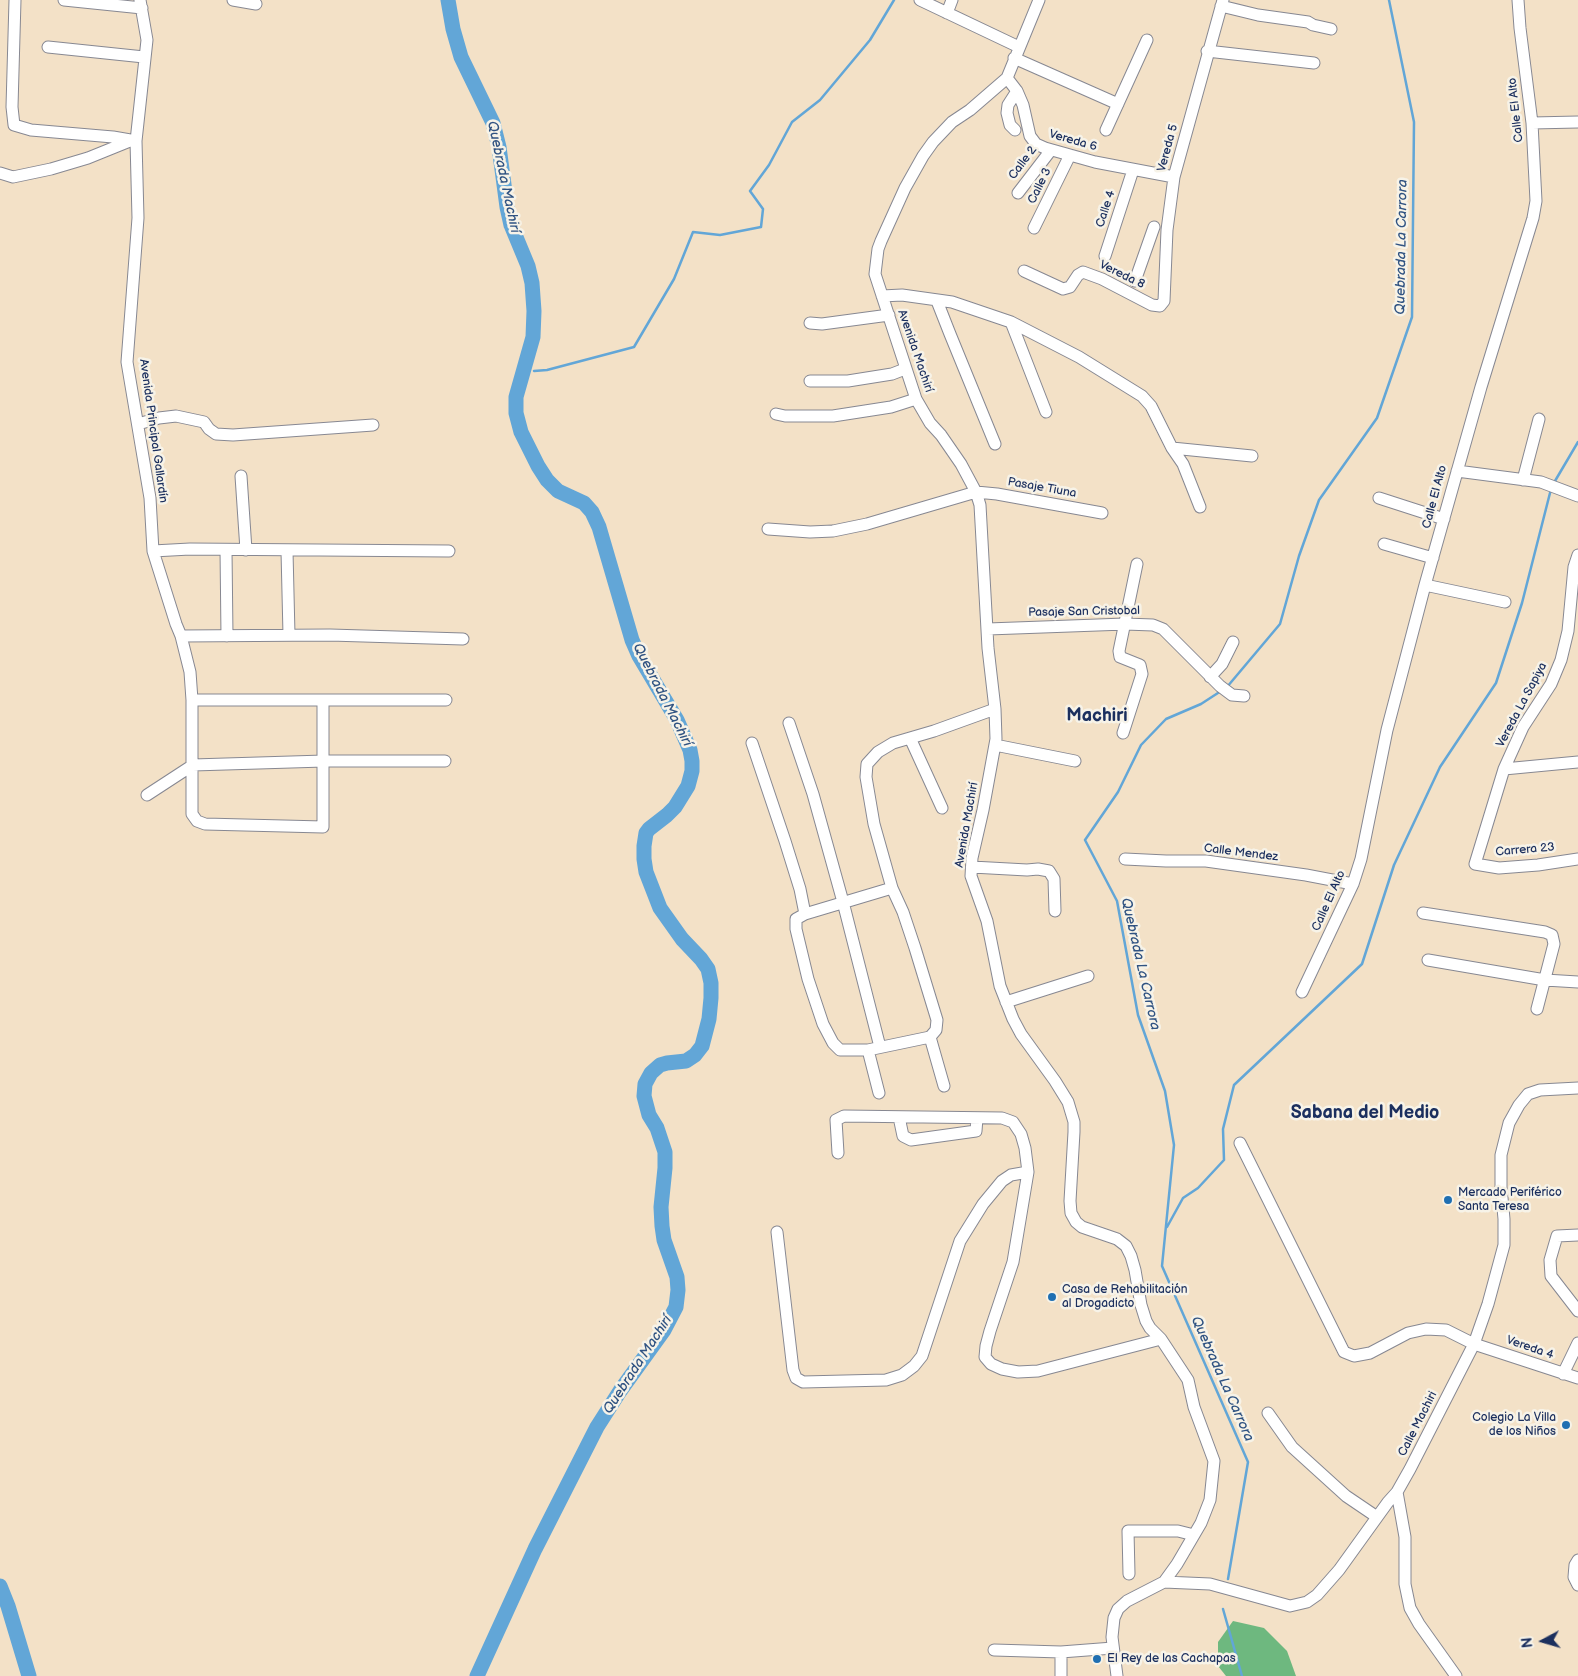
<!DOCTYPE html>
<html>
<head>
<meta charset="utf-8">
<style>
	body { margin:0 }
	#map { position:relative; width:1578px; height:1676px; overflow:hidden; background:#f3e1c7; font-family:"Balsamiq Sans",sans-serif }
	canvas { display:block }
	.north { position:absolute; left:1518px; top:1616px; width:50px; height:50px; -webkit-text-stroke:4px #f7f3e8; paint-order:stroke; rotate:264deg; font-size:14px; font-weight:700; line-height:20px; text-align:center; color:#1b2f5e }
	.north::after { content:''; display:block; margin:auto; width:18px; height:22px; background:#1b2f5e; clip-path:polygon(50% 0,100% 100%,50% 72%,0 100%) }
</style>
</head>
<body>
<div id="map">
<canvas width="1578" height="1676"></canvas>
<div class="north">N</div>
</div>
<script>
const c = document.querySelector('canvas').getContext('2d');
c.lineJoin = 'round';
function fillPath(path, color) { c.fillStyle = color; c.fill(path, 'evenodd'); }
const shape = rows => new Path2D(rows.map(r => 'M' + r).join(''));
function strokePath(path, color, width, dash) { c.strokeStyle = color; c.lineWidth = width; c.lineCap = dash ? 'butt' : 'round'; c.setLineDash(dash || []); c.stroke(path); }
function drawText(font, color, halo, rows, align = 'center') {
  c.font = font + ' "Balsamiq Sans",sans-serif'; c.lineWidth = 5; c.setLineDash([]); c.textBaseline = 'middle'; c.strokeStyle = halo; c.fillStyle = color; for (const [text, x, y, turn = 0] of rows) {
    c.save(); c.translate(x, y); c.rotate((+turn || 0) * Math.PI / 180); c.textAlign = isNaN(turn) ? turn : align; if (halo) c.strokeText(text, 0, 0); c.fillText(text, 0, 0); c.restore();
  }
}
const forest = shape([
	[1233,1621,1264,1628,1287,1651,1296,1676,1226,1676,1218,1666,1218,1642]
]);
const stream = shape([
	[534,371,547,370,634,347,674,279,693,232,720,235,761,227,763,209,750,191,769,165,792,122,820,100,870,40,894,0],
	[1555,481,1578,442],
	[1227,687,1280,624,1299,556,1319,500,1377,418,1412,317,1414,122,1389,0],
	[1221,691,1201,704,1166,719,1141,745,1118,792,1085,840,1117,901,1138,1015,1165,1091,1174,1145,1162,1266,1248,1462,1228,1579],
	[1167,1227,1183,1198,1198,1188,1224,1160,1223,1129,1234,1085,1362,964,1394,865,1440,767,1496,683,1522,603,1550,493],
	[1223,1609,1242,1676]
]);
const river = shape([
	[448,0,453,29,461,57,493,123,499,147,507,207,511,225,528,266,532,283,534,311,533,337,516,397,516,413,521,432,538,466,547,480,558,491,584,503,592,512,599,527,632,640,639,656,677,720,690,750,692,761,692,771,688,786,675,807,667,815,649,829,646,833,644,846,644,859,646,872,660,908,682,939,701,959,708,969,711,983,711,998,709,1019,702,1046,695,1055,686,1061,667,1063,660,1065,651,1073,645,1084,644,1096,649,1115,657,1128,665,1152,665,1168,661,1207,662,1226,664,1240,677,1277,678,1290,676,1307,664,1330,620,1391,597,1427,535,1549,477,1676],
	[0,1586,8,1606,29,1676]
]);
const minor = shape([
	[15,0,12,107,14,125,31,130,113,137,136,141],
	[64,0,142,8],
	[140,0,147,40,136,141,138,218,127,362,150,498,153,551,176,624,181,636,190,672,192,700,192,814,197,821,205,824,323,827,323,700],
	[233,0,256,4],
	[920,0,1019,47],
	[1039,0,1007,78,970,110,952,122,933,142,923,156,905,188,881,241,878,249,875,274,916,399,930,423,941,435,961,464,976,492,980,505,988,648,995,709,996,739,983,810,972,858,971,876,987,921,1000,986,1013,1019,1021,1034,1055,1081,1068,1102,1074,1122,1074,1132,1070,1201,1071,1213,1076,1222,1082,1227,1117,1239,1126,1246,1131,1256,1135,1270,1141,1305,1146,1321,1150,1328,1161,1339,1188,1380,1194,1407,1214,1461,1210,1500,1201,1523,1177,1564,1164,1582,1127,1601,1118,1609,1114,1618,1112,1637,1117,1676],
	[1221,6,1258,15,1308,22,1313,25,1331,29],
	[947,13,952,0],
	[48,47,144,57],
	[1207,51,1314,63],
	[1014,58,1118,104],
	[1007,78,1017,91,1023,105,1030,136,1036,144,1045,148,1095,162,1174,177],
	[1532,123,1578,122],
	[1015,130,1010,125,1007,113,1008,105,1017,91],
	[1106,130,1147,40],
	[0,173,13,177,51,169,88,158,130,141],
	[1018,193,1051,150],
	[1034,228,1070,155],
	[1105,256,1133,170],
	[1024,271,1063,289,1070,287,1078,275,1083,272,1102,279,1152,305,1160,306,1164,301,1167,230,1174,177,1223,0],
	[1135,281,1154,227],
	[882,296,902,295,952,302,1011,322,1079,357,1142,396,1151,406,1172,448,1183,464,1200,507],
	[937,301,950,334,995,444],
	[1011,322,1046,412],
	[810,323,822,324,889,315],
	[810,381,848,381,892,374,905,369],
	[776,414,785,416,833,416,891,407,916,399],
	[138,424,159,418,176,416,204,422,209,429,216,434,233,435,373,425],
	[1172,448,1252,456],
	[1457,471,1541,482,1578,496],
	[241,476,246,550],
	[1523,480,1539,419],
	[1379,498,1444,519],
	[768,529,810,532,833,531,867,524,976,492,997,494,1102,513],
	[1384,544,1433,558],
	[226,550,227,636],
	[153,551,190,549,449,551],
	[287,551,289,635],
	[1578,555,1574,567,1568,631,1561,660,1551,684,1523,727,1504,769,1475,864,1499,868,1538,865,1578,859],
	[1425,585,1505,602],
	[988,629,1125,624,1153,625,1163,629,1220,686,1232,695,1244,696],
	[181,636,330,635,463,639],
	[1210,677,1222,664,1233,642],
	[192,700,446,700],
	[789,723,813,794,843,902,880,1047],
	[1123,733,1142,674,1140,665,1120,657,1119,651,1137,564],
	[910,738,942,808],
	[752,743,785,841,800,889,805,914],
	[995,745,1075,761],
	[1504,769,1578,762],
	[147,795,193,765,324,761,445,761],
	[1125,859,1166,861,1206,861,1306,875,1353,884],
	[972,867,1027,870,1038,869,1049,871,1054,879,1055,911],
	[892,888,805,914,796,919,796,929,808,979,823,1024,833,1043,840,1050,868,1050,930,1037,936,1030,937,1020,915,948,903,912,892,888,874,824,866,777,867,764,878,752,893,743,934,731,995,709],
	[1423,913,1545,932,1552,935,1554,944,1537,1009],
	[1428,960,1545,980,1578,982],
	[1302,992,1353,884,1361,859,1387,730,1425,585,1481,387,1533,218,1536,201,1532,123,1520,28,1518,0],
	[1006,1002,1088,976],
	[930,1037,944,1086],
	[868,1050,879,1093],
	[899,1117,903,1136,911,1140,976,1131,977,1118],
	[1240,1143,1344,1352,1354,1356,1370,1353,1408,1333,1426,1329,1446,1330,1474,1344,1578,1378],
	[838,1153,836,1120,844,1116,1002,1118,1013,1122,1021,1134,1025,1148,1028,1172,1013,1262,990,1331,986,1346,985,1357,991,1364,1002,1369,1018,1372,1038,1371,1161,1339],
	[777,1232,793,1370,796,1378,803,1382,886,1380,902,1375,914,1366,922,1356,960,1241,983,1204,1002,1181,1011,1175,1028,1172],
	[1578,1235,1557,1236,1550,1260,1551,1276,1578,1311],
	[1563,1374,1578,1343],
	[1268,1413,1292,1447,1346,1496,1377,1517],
	[1397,1492,1405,1537,1405,1584,1410,1608,1419,1624,1456,1676],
	[1578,1560,1575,1565,1574,1577,1578,1585],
	[1129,1574,1128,1531,1178,1531,1194,1535],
	[1164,1582,1210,1584,1290,1606,1307,1602,1317,1595,1339,1570,1388,1502,1397,1492,1410,1469,1474,1344,1488,1304,1504,1245,1504,1219,1501,1187,1501,1155,1509,1123,1519,1105,1528,1094,1540,1090,1578,1088],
	[994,1650,1061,1652,1113,1648],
	[1061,1652,1061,1676]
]);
const markers = [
	[1448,1200,5,"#1f6fb2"],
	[1052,1297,5,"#1f6fb2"],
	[1566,1425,5,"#1f6fb2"],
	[1097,1659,5,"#1f6fb2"]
];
const streetNames = [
	["Calle El Alto",1516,110,-96],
	["Vereda 6",1073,141,16],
	["Vereda 5",1168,148,-75],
	["Calle 2",1023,163,-53],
	["Calle 3",1040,186,-64],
	["Calle 4",1106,209,-72],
	["Vereda 8",1122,275,26],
	["Avenida Machirí",915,351,71],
	["Avenida Principal Gallardín",153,431,82],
	["Pasaje Tiuna",1042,488,10],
	["Calle El Alto",1435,497,-75],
	["Pasaje San Cristobal",1084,612,-1],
	["Vereda La Sapiya",1522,705,-62],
	["Avenida Machirí",967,825,-80],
	["Carrera 23",1525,850,-5],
	["Calle Mendez",1241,853,7],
	["Calle El Alto",1329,901,-66],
	["Vereda 4",1530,1348,19],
	["Calle Machiri",1418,1424,-63]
];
const poiNames = [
	["Mercado Periférico",1458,1193],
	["Santa Teresa",1458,1207],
	["Casa de Rehabilitación",1062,1290],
	["al Drogadicto",1062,1304],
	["Colegio La Villa",1556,1418,"right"],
	["de los Niños",1556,1432,"right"],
	["El Rey de las Cachapas",1107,1659]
];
const waterNames = [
	["Quebrada Machirí",503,177,78],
	["Quebrada La Carrora",1402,247,-89],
	["Quebrada Machirí",662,695,63],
	["Quebrada La Carrora",1140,964,77],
	["Quebrada Machirí",638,1365,-57],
	["Quebrada La Carrora",1222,1379,66]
];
const districtNames = [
	["Machiri",1097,716],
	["Sabana del Medio",1365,1113]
];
fillPath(forest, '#6eb87f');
strokePath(stream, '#62a6d7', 2.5);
strokePath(river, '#62a6d7', 15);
strokePath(minor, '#878892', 13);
strokePath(minor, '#fff', 11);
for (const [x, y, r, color] of markers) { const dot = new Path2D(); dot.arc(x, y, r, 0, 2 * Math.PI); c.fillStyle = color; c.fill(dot); strokePath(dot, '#f7f3e8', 2); }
drawText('12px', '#1b2f5e', '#f7f3e8', streetNames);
drawText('12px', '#1b2f5e', '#f7f3e8', poiNames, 'left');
drawText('italic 14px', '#305382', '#f7f3e8', waterNames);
drawText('bold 18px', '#1b2f5e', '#f7f3e8', districtNames);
</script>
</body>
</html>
